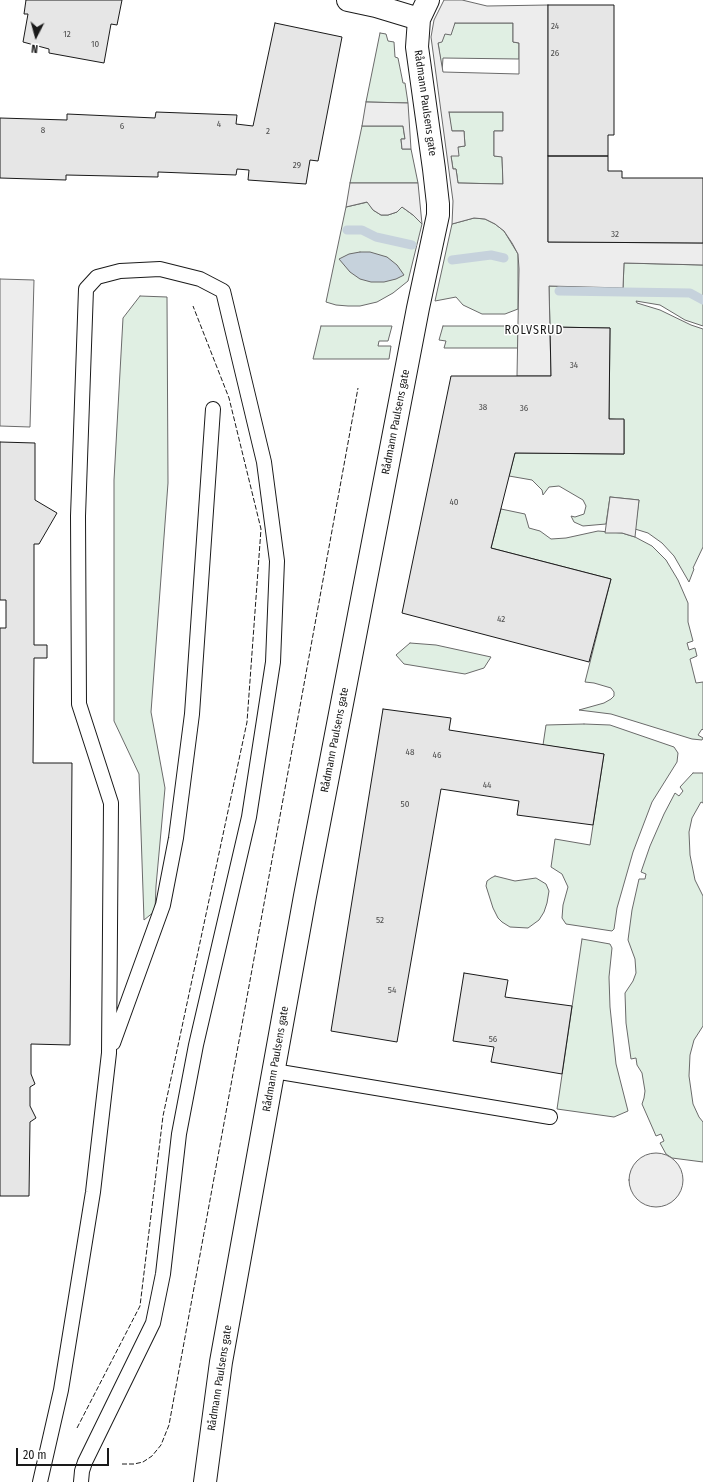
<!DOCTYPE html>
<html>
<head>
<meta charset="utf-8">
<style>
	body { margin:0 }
	#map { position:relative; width:703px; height:1482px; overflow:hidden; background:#fff; font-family:"Fira Sans Condensed",sans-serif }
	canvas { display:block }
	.north { position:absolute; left:16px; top:16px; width:40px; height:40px; -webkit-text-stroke:3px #fff; paint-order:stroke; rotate:186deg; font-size:11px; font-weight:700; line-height:16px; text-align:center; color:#1a1a1a }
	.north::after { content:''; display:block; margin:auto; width:14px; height:18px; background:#1a1a1a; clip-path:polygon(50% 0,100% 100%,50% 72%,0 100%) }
	.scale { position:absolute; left:16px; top:1448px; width:93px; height:18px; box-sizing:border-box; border:2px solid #1a1a1a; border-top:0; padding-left:5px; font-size:12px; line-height:14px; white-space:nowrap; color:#1a1a1a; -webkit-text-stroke:3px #fff; paint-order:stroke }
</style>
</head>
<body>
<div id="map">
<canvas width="703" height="1482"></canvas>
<div class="north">N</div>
<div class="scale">20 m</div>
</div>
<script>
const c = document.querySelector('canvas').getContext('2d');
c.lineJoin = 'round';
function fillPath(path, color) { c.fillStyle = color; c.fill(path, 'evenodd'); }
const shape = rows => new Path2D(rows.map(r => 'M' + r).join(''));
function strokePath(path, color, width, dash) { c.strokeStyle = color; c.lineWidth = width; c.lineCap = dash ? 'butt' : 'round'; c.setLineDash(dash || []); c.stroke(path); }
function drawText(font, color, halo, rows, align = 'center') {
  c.font = font + ' "Fira Sans Condensed",sans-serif'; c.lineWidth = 3; c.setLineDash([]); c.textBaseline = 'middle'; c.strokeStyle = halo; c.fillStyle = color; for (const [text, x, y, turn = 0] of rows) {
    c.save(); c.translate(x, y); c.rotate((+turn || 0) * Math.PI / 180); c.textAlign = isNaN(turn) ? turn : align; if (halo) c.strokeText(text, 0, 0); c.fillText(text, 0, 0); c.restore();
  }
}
const green = shape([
	[454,23,513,23,513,42,519,43,519,59,443,58,442,72,438,42,454,23],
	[380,33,386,34,388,41,394,42,395,57,398,58,403,83,405,83,408,103,366,102,380,33],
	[449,112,503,112,503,131,494,131,494,156,502,156,503,184,458,183,456,169,453,169,451,156,458,147,465,146,464,131,451,131,449,112],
	[362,126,403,126,405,139,401,139,402,149,411,149,418,183,350,183,362,126],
	[368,202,373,210,381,215,388,215,397,212,402,207,413,215,422,224,408,281,393,293,377,302,360,306,348,306,336,305,326,302,346,207,368,202],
	[474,218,485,219,495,224,504,231,518,254,518,309,505,314,482,314,463,305,456,297,435,301,452,224,474,218],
	[624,263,703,265,703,326,685,320,660,305,636,301,637,303,660,310,691,325,703,329,703,547,693,568,694,569,689,582,674,556,662,543,648,533,635,529,639,500,610,497,606,524,583,526,574,522,571,516,575,517,584,514,586,506,583,500,559,486,549,487,543,495,542,490,532,480,509,476,515,453,624,454,624,420,609,419,610,328,550,327,549,286,623,288,624,263],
	[140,296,167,297,168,483,151,712,165,788,156,886,155,911,144,920,139,774,114,721,114,480,123,318,140,296],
	[321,326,392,326,388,341,379,341,378,346,391,346,389,359,313,359,321,326],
	[443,326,518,326,518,348,444,348,446,341,439,340,443,326],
	[501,509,525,514,529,528,540,531,551,539,566,538,598,531,622,533,635,537,652,546,666,560,678,580,688,603,688,622,693,641,687,643,689,650,695,648,697,656,690,659,696,683,703,682,703,730,702,729,698,735,703,738,702,740,692,739,611,714,579,710,604,703,611,699,614,696,614,692,611,688,594,683,585,682,611,579,491,548,501,509],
	[410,643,436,645,491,657,484,668,465,674,404,664,396,655,410,643],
	[584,724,610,725,674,747,678,753,677,762,652,802,633,852,617,908,614,929,612,931,566,924,562,918,563,905,568,887,562,874,551,867,555,839,590,845,604,754,543,745,546,725,584,724],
	[693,773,703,773,703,803,701,802,692,818,689,832,690,855,695,880,703,896,703,1026,694,1040,690,1055,689,1076,693,1104,699,1117,703,1122,703,1162,672,1158,666,1154,660,1143,664,1141,661,1134,656,1136,653,1129,642,1104,644,1098,645,1091,642,1073,637,1065,636,1058,631,1059,626,1023,625,993,633,981,636,973,635,959,628,940,632,910,639,879,645,879,646,874,641,872,650,846,664,814,675,793,679,796,683,791,680,787,693,773],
	[495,876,515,881,536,878,546,884,549,891,547,903,544,912,539,920,528,928,510,927,502,922,498,918,493,908,486,886,487,881,491,878,495,876],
	[582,939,610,944,612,948,609,977,610,1007,616,1064,628,1111,614,1117,557,1109,582,939]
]);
const parking = shape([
	[444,0,462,0,487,6,548,5,548,242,703,243,703,265,624,263,623,288,549,286,551,376,517,376,519,269,518,254,512,243,504,231,495,224,485,219,474,218,452,224,453,201,431,37,434,20,444,0],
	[455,23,513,23,513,42,519,43,519,74,443,72,438,43,442,42,445,34,451,35,455,23],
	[449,112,503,112,503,131,494,131,494,156,502,157,503,184,458,183,456,169,453,169,451,156,459,156,458,147,465,146,464,131,452,131,449,112],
	[366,102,408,103,411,149,402,149,401,139,405,139,403,126,362,126,366,102],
	[350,183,418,183,422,224,413,215,402,207,397,212,388,215,381,215,373,210,367,202,346,207,350,183],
	[0,279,34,280,30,427,0,426,0,279],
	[610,497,639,500,635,537,622,533,605,533,610,497],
	'629 1180a27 27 0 1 1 54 0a27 27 0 1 1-54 0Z'
]);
const water = shape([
	[360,252,370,252,387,257,397,265,404,275,396,279,384,282,371,282,360,279,350,272,339,259,349,254,360,252]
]);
const stream = shape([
	[347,230,362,230,376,237,412,245],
	[452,260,491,255,504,258],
	[559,291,690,293,703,300]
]);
const building = shape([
	[26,0,122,0,117,25,111,24,104,63,49,53,49,49,23,42,28,14,24,14,26,0],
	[548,5,614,5,614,135,608,135,608,156,548,156,548,5],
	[275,23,342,37,318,161,310,160,306,184,248,180,249,170,237,169,236,175,158,172,158,177,66,175,66,180,0,178,0,118,67,120,67,114,155,118,156,112,237,115,236,124,253,126,275,23],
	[548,156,608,156,608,171,622,171,622,178,703,178,703,243,548,242,548,156],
	[550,327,610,328,609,419,624,419,624,454,515,453,491,548,611,579,589,662,402,613,451,376,551,376,550,327],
	[0,442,35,443,35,500,57,513,39,544,34,544,34,645,47,645,47,658,34,658,33,763,72,763,70,1045,31,1044,31,1074,35,1084,30,1087,30,1106,36,1118,30,1122,29,1196,0,1196,0,628,6,628,6,600,0,600,0,442],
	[383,709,451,718,449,730,604,754,593,825,517,815,519,801,441,789,397,1042,331,1031,383,709],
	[464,973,508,980,505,997,572,1006,562,1074,491,1062,494,1047,453,1041,464,973]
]);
const lane = shape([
	[113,1043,163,905,176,838,192,714,213,409],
	[274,1071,550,1117],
	[40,1482,61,1390,93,1192,109,1053,111,803,79,704,78,516,86,289,97,277,120,271,160,269,200,279,223,291,264,462,277,561,273,662,249,817,196,1045,179,1134,163,1274,153,1323,85,1462,82,1471,81,1482]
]);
const street = shape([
	[348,0,376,6,419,19],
	[205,1482,221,1362,305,896,418,308,438,215,438,204,434,169,417,47,419,19,428,0]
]);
const fence = shape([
	[77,1428,140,1306,163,1116,247,722,261,529,229,398,193,306],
	[122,1464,134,1464,143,1462,152,1456,161,1445,169,1425,358,388]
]);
const numberNames = [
	["24",555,26],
	["12",67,34],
	["10",95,44],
	["26",555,53],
	["4",219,124],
	["6",122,126],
	["8",43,130],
	["2",268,131],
	["29",297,165],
	["32",615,234],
	["34",574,365],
	["38",483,407],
	["36",524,408],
	["40",454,502],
	["42",501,619],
	["48",410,752],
	["46",437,755],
	["44",487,785],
	["50",405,804],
	["52",380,920],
	["54",392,990],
	["56",493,1039]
];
const streetNames = [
	["Rådmann Paulsens gate",425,103,82],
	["Rådmann Paulsens gate",396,422,-79],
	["Rådmann Paulsens gate",335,740,-79],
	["Rådmann Paulsens gate",276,1059,-80],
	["Rådmann Paulsens gate",220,1378,-81]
];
const neighbourhoodNames = [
	["ROLVSRUD",534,331]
];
fillPath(green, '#e0efe3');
strokePath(green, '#6a6a6a', 1);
fillPath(parking, '#ededed');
strokePath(parking, '#6a6a6a', 1);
fillPath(water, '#c6d2dc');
strokePath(water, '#6a6a6a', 1);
strokePath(stream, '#c6d2dc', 9);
fillPath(building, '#e6e6e6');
strokePath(building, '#1a1a1a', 1);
strokePath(lane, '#1a1a1a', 16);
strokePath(street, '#1a1a1a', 24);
strokePath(lane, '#fff', 14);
strokePath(street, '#fff', 22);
strokePath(fence, '#1a1a1a', 1, [5, 2]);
drawText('9px', '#4d4d4d', null, numberNames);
drawText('11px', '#1a1a1a', '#fff', streetNames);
c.letterSpacing = '1px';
drawText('12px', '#1a1a1a', '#fff', neighbourhoodNames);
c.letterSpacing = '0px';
</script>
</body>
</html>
